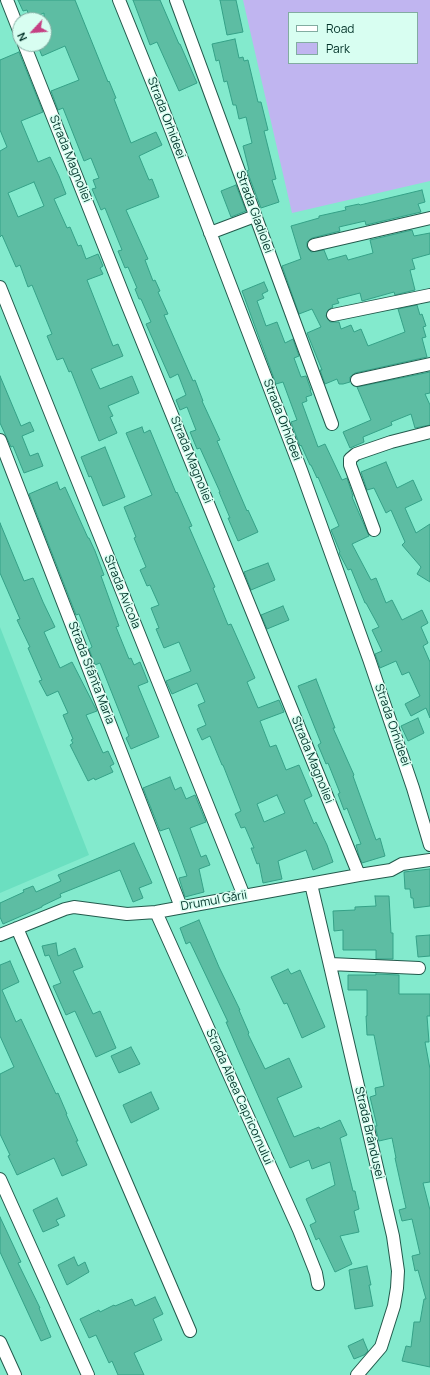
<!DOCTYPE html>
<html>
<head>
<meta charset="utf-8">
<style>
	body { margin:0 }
	#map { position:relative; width:430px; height:1375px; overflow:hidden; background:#83eacd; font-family:Manrope,sans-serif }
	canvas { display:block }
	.legend { position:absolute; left:288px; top:12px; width:130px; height:52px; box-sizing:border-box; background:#d8fef1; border:1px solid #82aca1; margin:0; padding:5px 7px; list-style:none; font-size:12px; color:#023228 }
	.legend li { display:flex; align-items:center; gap:8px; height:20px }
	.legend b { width:20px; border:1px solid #82aca1 }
	.north { position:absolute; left:12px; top:12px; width:40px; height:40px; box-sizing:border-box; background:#d8fef1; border:1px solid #82aca1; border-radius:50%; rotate:244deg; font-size:11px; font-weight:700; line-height:16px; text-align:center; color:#023228 }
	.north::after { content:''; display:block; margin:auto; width:14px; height:18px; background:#c54083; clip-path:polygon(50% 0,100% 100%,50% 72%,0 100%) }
</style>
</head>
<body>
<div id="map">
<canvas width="430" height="1375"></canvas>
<ul class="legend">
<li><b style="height:5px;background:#fff"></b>Road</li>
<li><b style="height:11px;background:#c0b5f0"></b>Park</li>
</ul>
<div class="north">N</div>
</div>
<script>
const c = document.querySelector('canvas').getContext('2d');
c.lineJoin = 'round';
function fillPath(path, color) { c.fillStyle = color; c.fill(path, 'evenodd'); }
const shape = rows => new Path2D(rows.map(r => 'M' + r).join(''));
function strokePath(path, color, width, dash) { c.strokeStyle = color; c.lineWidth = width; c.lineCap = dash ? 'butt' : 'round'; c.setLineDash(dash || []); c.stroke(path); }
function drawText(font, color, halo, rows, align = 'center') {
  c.font = font + ' Manrope,sans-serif'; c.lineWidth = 3; c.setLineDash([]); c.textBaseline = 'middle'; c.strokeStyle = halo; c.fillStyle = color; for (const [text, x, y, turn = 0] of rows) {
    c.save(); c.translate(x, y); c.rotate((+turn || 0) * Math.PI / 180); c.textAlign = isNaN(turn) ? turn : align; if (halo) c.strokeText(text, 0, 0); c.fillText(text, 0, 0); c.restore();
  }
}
const built = shape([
	[0,627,89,855,0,893]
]);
const green = shape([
	[243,0,430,0,430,181,292,213],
	[289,13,417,13,417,63,289,63]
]);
const building = shape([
	[18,0,75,0,108,82,109,81,116,98,114,99,131,143,156,132,162,145,139,156,149,180,152,179,159,197,126,210,148,259,145,260,153,281,155,280,160,291,158,292,168,314,164,315,193,381,195,380,203,401,202,401,220,440,217,441,247,511,248,510,258,532,238,541,228,518,230,518,219,492,220,492,200,448,197,449,190,432,196,430,187,407,180,410,176,400,186,395,178,374,170,378,146,324,151,322,141,299,139,299,135,289,137,288,128,267,125,268,118,251,122,250,105,208,101,210,92,189,96,188,93,180,99,178,91,158,84,161,63,108,58,110,51,91,79,80,65,46,42,56,37,44,44,44,44,13,30,19,27,10,23,11,18,0],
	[133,0,160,0,179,44,180,44,197,83,179,91,157,42,150,45,133,0],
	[220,0,236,0,243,32,227,35,220,0],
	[235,39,239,58,243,57,244,61,248,60,258,102,261,102,268,130,264,131,276,179,272,180,279,202,261,208,247,171,249,170,243,146,252,143,246,117,239,119,236,105,233,105,227,81,224,82,219,60,216,61,212,44,235,39],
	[19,52,43,112,21,121,38,162,50,157,59,176,66,194,54,199,67,228,70,227,78,246,81,245,86,259,98,254,103,266,100,268,103,274,87,280,113,346,118,344,123,356,91,369,100,389,132,376,139,393,108,406,113,416,110,417,117,433,99,441,71,371,69,372,63,358,57,360,47,336,52,334,32,285,28,287,20,265,16,267,2,235,0,237,0,151,7,147,0,130,0,60,19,52],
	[34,182,44,206,18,217,8,193,34,182],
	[236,185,246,211,231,217,221,191,236,185],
	[422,190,425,202,418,204,421,212,366,225,365,221,339,227,340,231,312,238,307,242,307,247,311,252,324,250,328,260,346,255,348,260,373,253,370,240,412,230,414,236,430,233,430,254,412,259,415,269,410,270,415,290,395,295,394,292,362,301,360,293,337,299,339,303,332,305,333,307,328,310,326,316,330,322,339,322,341,329,351,325,354,332,361,329,368,346,405,332,398,309,417,305,420,315,422,314,426,326,423,327,426,337,422,338,427,357,355,373,350,377,350,382,343,384,339,384,337,379,325,384,320,370,322,370,307,333,321,327,312,309,299,314,282,266,301,259,291,226,319,218,319,216,346,210,345,207,359,204,360,205,422,190],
	[264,282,268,291,262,294,264,298,257,301,266,326,277,322,285,343,293,339,299,356,294,358,301,377,306,376,311,390,310,390,312,395,306,397,307,401,302,403,318,447,325,444,342,480,347,478,353,496,352,497,369,536,352,544,371,580,376,578,386,603,392,600,402,620,422,610,428,623,421,627,428,643,423,646,430,662,430,718,426,708,411,716,405,704,420,696,409,672,402,675,396,661,380,668,375,654,382,651,372,630,379,627,366,603,365,603,351,569,348,570,339,553,340,552,331,530,339,526,318,477,317,478,311,465,310,465,301,445,300,446,291,422,297,420,283,382,276,384,242,291,264,282],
	[430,372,430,393,425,394,430,405,430,425,415,428,411,414,391,422,392,425,363,437,364,442,350,448,343,432,371,420,357,387,430,372],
	[0,376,21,426,30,422,34,431,22,436,30,456,38,453,43,466,24,473,13,446,11,447,0,423,0,376],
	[142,427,144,433,150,430,176,493,177,492,192,526,189,527,215,587,213,588,228,625,231,624,255,678,247,682,258,708,279,700,284,712,260,721,270,747,276,745,286,770,299,765,312,796,304,800,314,824,316,822,327,845,333,862,313,870,306,850,278,861,282,879,263,883,259,863,257,864,251,848,254,848,245,827,241,828,235,814,241,811,223,765,222,765,210,736,202,740,197,729,206,725,198,705,205,702,197,683,172,694,166,681,191,671,179,642,164,648,156,629,159,628,151,608,159,605,150,585,147,586,140,570,146,567,134,538,136,537,124,507,152,495,126,433,142,427],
	[277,795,285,813,264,822,257,804,277,795],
	[105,447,125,497,103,506,91,476,89,477,81,457,105,447],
	[386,462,397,488,413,480,422,500,405,508,416,533,430,524,430,582,417,574,421,567,402,545,405,542,391,510,386,513,374,488,367,490,361,472,386,462],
	[57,482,60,490,65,487,88,538,89,538,95,551,104,575,101,576,119,626,116,627,129,659,131,658,134,665,140,662,148,682,138,686,159,737,131,749,126,738,129,736,100,663,95,665,89,649,92,647,79,614,76,615,29,494,57,482],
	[0,523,24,581,33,578,43,602,55,627,44,632,60,668,72,662,97,711,86,715,103,753,108,751,114,764,110,766,113,772,95,780,94,778,88,781,70,745,73,743,71,740,73,739,63,715,68,713,58,691,47,696,39,681,42,680,28,648,30,647,17,620,20,619,0,573,0,523],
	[268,563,275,580,251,590,244,572,268,563],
	[283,606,289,620,267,629,261,615,283,606],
	[316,679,335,728,333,728,354,775,353,776,376,840,380,838,385,856,362,863,359,856,356,845,361,844,347,808,344,810,338,794,340,793,328,763,326,764,318,745,321,743,298,686,316,679],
	[418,718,424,733,408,741,401,726,418,718],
	[170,777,175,790,181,787,186,799,195,795,206,822,190,828,201,857,206,855,210,865,199,869,204,892,185,897,179,878,187,876,179,854,169,828,160,831,143,788,170,777],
	[134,843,152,883,139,888,143,898,133,902,120,870,60,894,61,897,42,906,42,907,3,924,0,917,0,903,24,892,23,890,33,886,36,892,61,881,58,875,134,843],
	[430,869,430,906,414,908,413,898,411,898,410,889,405,889,404,872,430,869],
	[375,896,389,896,391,933,393,933,393,959,376,959,376,950,343,950,343,930,334,931,333,911,355,910,355,907,376,906,375,896],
	[199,920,219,967,240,1010,239,1010,249,1033,248,1034,265,1069,289,1058,302,1087,277,1098,294,1137,319,1127,320,1129,340,1120,347,1135,340,1138,353,1191,355,1191,359,1209,354,1211,359,1232,340,1236,352,1264,335,1272,319,1238,316,1240,310,1225,316,1222,306,1199,335,1185,330,1162,312,1169,309,1160,290,1168,238,1050,226,1022,228,1022,190,942,186,944,180,928,199,920],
	[430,935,430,956,418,957,416,936,430,935],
	[56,943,58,956,75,948,83,967,73,971,93,1014,100,1011,116,1048,96,1057,75,1011,66,1015,53,986,61,983,49,955,45,956,42,946,56,943],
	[10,961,19,982,2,990,16,1022,21,1019,56,1094,58,1093,67,1114,66,1114,78,1141,76,1141,87,1165,62,1176,54,1158,17,1175,8,1156,10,1155,0,1134,0,1074,14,1067,0,1036,0,965,10,961],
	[288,969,291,974,300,970,325,1027,302,1038,287,1003,284,1004,271,977,288,969],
	[376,974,399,975,399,994,430,994,430,1016,427,1016,429,1042,425,1042,430,1069,430,1182,423,1183,430,1210,430,1367,402,1361,406,1346,411,1347,414,1322,420,1322,424,1299,426,1299,418,1270,415,1271,412,1256,420,1254,412,1219,402,1221,399,1210,406,1208,395,1158,396,1158,392,1138,379,1141,375,1126,377,1126,370,1097,376,1095,375,1088,384,1086,374,1035,367,1035,366,1016,367,1016,367,990,348,990,348,975,376,975,376,974],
	[131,1047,140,1064,119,1073,111,1056,131,1047],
	[151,1092,159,1109,131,1123,123,1105,151,1092],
	[57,1198,65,1216,56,1220,59,1225,43,1232,33,1210,57,1198],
	[0,1217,21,1262,18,1263,40,1308,39,1308,51,1337,41,1341,0,1252,0,1217],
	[74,1257,78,1266,85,1262,89,1272,67,1285,58,1265,74,1257],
	[367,1266,371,1285,369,1285,373,1306,355,1309,349,1270,367,1266],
	[155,1297,163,1314,153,1319,162,1340,134,1353,144,1375,118,1375,112,1361,109,1363,96,1335,89,1338,80,1319,99,1310,100,1312,114,1305,115,1306,132,1299,135,1306,155,1297],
	[363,1339,368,1351,364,1355,354,1359,348,1346,363,1339]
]);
const street = shape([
	[7,0,20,33],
	[119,0,161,104,301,470,369,659,413,788,430,845],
	[176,0,332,424],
	[24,44,127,304,359,875],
	[210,233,255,216],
	[314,245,430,218],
	[0,287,244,896],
	[333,315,430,295],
	[357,380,430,364],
	[0,440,181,907],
	[374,530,350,465,350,459,356,454,391,442,430,432],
	[311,884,393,1236,398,1271,397,1288,394,1306,381,1347,357,1375],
	[156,912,299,1230,316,1273,318,1284],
	[17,928,190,1331],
	[0,935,65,909,74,907,127,914,156,912,359,875,391,870,402,864,430,860],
	[330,964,419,968],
	[0,1179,88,1375],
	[0,1342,15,1375]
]);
const streetNames = [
	["Strada Orhideei",166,118,69],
	["Strada Magnoliei",70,159,68],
	["Strada Gladiolei",254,212,70],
	["Strada Orhideei",282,420,69],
	["Strada Magnoliei",191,460,68],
	["Strada Avicola",122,592,68],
	["Strada Sfânta Maria",91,673,69],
	["Strada Orhideei",392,725,71],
	["Strada Magnoliei",312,760,68],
	["Drumul Gării",214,901,-10],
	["Strada Aleea Capricornului",239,1097,66],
	["Strada Brândușei",369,1133,77]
];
fillPath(built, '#6bdfc0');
fillPath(green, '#c0b5f0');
fillPath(building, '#5dbda3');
strokePath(building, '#35a187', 1);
strokePath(street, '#235a4c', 14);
strokePath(street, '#fff', 12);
drawText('12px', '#023228', '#d8fef1', streetNames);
</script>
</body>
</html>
